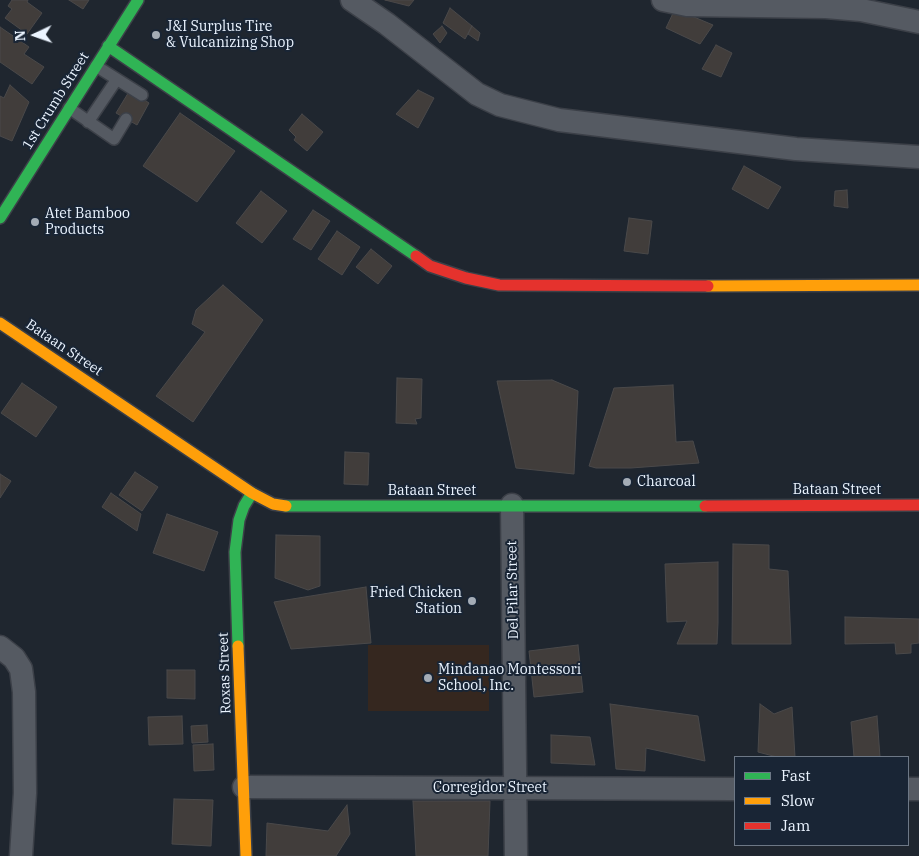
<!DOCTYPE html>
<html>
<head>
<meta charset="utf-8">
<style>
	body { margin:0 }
	#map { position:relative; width:919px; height:856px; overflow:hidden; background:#1f262f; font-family:"IBM Plex Serif",serif }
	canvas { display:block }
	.legend { position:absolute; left:734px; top:756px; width:175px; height:90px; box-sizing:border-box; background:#192535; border:1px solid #6d7886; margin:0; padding:6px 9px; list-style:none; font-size:15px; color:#ebf4ff }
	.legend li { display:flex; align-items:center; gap:10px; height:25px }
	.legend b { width:25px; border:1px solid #6d7886 }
	.north { position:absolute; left:10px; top:10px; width:50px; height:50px; -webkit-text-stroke:4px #192535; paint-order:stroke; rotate:267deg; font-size:14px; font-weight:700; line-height:20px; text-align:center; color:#ebf4ff }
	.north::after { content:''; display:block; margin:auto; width:18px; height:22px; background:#ebf4ff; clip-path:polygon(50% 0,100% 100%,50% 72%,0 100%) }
</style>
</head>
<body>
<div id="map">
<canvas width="919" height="856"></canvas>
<ul class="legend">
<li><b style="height:6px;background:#30b455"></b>Fast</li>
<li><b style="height:6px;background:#ff9f0a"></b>Slow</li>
<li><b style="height:6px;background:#e5322d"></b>Jam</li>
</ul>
<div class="north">N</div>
</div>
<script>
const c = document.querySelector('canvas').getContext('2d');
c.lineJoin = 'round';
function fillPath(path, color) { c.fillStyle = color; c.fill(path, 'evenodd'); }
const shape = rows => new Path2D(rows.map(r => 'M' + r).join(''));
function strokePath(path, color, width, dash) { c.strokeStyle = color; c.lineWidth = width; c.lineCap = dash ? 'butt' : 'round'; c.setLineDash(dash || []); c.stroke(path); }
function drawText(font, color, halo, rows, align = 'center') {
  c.font = font + ' "IBM Plex Serif",serif'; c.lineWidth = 4; c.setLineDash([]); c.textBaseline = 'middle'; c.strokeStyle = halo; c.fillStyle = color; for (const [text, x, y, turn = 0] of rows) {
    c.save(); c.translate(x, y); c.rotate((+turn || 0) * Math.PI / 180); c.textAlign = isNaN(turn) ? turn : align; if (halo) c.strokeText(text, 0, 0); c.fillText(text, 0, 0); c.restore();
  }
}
const education = shape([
	[368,645,489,645,489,711,368,711]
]);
const building = shape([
	[12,0,28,0,27,2,42,13,27,34,5,18,12,9,8,6,12,0],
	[69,0,89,0,83,9,69,0],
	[385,0,414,0,409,6,385,0],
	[450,8,472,26,465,39,443,23,450,8],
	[675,9,713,25,700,44,666,28,675,9],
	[442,26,447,33,440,43,433,34,442,26],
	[472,26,480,33,478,41,468,34,472,26],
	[0,27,29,47,24,54,44,67,32,84,0,62,0,27],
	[716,45,732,53,721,77,702,69,716,45],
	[10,85,29,102,12,141,0,136,0,96,4,98,10,85],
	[130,90,149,103,137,125,116,113,130,90],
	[418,90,434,98,418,128,396,114,418,90],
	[180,113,235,151,197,202,143,166,180,113],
	[302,114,323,132,307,151,294,140,296,137,289,130,302,114],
	[744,166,781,187,768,209,732,189,744,166],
	[847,190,848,208,834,206,835,191,847,190],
	[261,191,287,211,262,243,236,223,261,191],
	[313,210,330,221,311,250,293,239,313,210],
	[629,218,652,221,648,254,624,251,629,218],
	[337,231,360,247,342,275,318,259,337,231],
	[371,249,392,266,378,284,356,267,371,249],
	[223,285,263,320,193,422,156,396,205,332,192,324,196,310,223,285],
	[397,378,422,379,421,418,415,419,417,424,396,423,397,378],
	[552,380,578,391,574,474,516,468,497,381,552,380],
	[22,383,57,407,36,437,1,413,22,383],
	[673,385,676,442,693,441,699,463,631,468,596,468,589,466,614,388,673,385],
	[345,452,369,453,368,485,344,484,345,452],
	[135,472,158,487,142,511,119,495,135,472],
	[0,474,11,481,0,498,0,474],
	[111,493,141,514,137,531,102,507,111,493],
	[167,514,218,532,204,571,153,553,167,514],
	[276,535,320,536,320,586,308,590,275,578,276,535],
	[733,544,769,545,769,569,788,571,791,644,732,644,733,544],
	[718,562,718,623,717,644,677,644,687,621,667,622,665,564,718,562],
	[366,587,371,643,291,649,274,602,366,587],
	[845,617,919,619,919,643,911,644,911,653,896,654,895,643,845,644,845,617],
	[578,645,583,692,534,697,529,651,578,645],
	[167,670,195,670,195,699,167,698,167,670],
	[610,704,698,716,705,761,646,748,645,771,616,769,610,704],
	[760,704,774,714,792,707,795,757,777,757,758,752,760,704],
	[182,716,183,744,149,745,148,717,182,716],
	[877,716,880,757,854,757,851,722,877,716],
	[207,725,208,742,192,743,191,726,207,725],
	[551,735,590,737,595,765,551,763,551,735],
	[213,744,214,770,194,771,193,745,213,744],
	[174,799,213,800,211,846,172,844,174,799],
	[413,801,490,801,488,856,416,856,413,801],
	[347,805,350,834,336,856,266,856,267,823,328,831,347,805]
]);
const lane = shape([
	[96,66,142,95],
	[69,108,114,139,126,119],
	[88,122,117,79]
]);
const street = shape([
	[352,0,387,24,477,94,500,105,559,120,796,149,919,157],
	[663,0,687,5,826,7,861,10,919,22],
	[512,505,516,856],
	[0,647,14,658,21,669,24,692,25,793,21,856],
	[244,787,735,789],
	[908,789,919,789]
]);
const fast = shape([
	[108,46,416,256],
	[0,218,138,0],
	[286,506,705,506],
	[238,646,235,552,239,520,244,506,252,493]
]);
const slow = shape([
	[708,286,919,285],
	[0,323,252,493,273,504,286,506],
	[238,646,246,856]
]);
const jam = shape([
	[416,256,430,266,466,278,499,285,708,286],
	[705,506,919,505]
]);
const markers = [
	[156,35,5,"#a4acb6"],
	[35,222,5,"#a4acb6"],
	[627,482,5,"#a4acb6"],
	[472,601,5,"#a4acb6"],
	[428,678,5,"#a4acb6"]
];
const poiNames = [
	["J&I Surplus Tire",166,27],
	["& Vulcanizing Shop",166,43],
	["Atet Bamboo",45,214],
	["Products",45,230],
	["Charcoal",637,482],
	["Fried Chicken",462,593,"right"],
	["Station",462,609,"right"],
	["Mindanao Montessori",438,670],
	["School, Inc.",438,686]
];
const streetNames = [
	["1st Crumb Street",56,101,-58],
	["Bataan Street",64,348,34],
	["Bataan Street",837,490],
	["Bataan Street",432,491],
	["Del Pilar Street",513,590,-91],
	["Roxas Street",225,673,-92],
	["Corregidor Street",490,788]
];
fillPath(education, '#35271f');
fillPath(building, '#413d3b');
strokePath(building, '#4a494a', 1);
strokePath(lane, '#3c4048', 14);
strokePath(street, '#3c4048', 25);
strokePath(fast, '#3c4048', 14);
strokePath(slow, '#3c4048', 14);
strokePath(jam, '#3c4048', 14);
strokePath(lane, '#555a62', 11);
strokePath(street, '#555a62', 22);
strokePath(fast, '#30b455', 11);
strokePath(slow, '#ff9f0a', 11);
strokePath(jam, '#e5322d', 11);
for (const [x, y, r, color] of markers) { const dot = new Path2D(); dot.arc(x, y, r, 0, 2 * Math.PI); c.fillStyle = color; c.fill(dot); strokePath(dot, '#192535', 2); }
drawText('14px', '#ebf4ff', '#192535', poiNames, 'left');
drawText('14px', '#ebf4ff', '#192535', streetNames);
</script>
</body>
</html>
